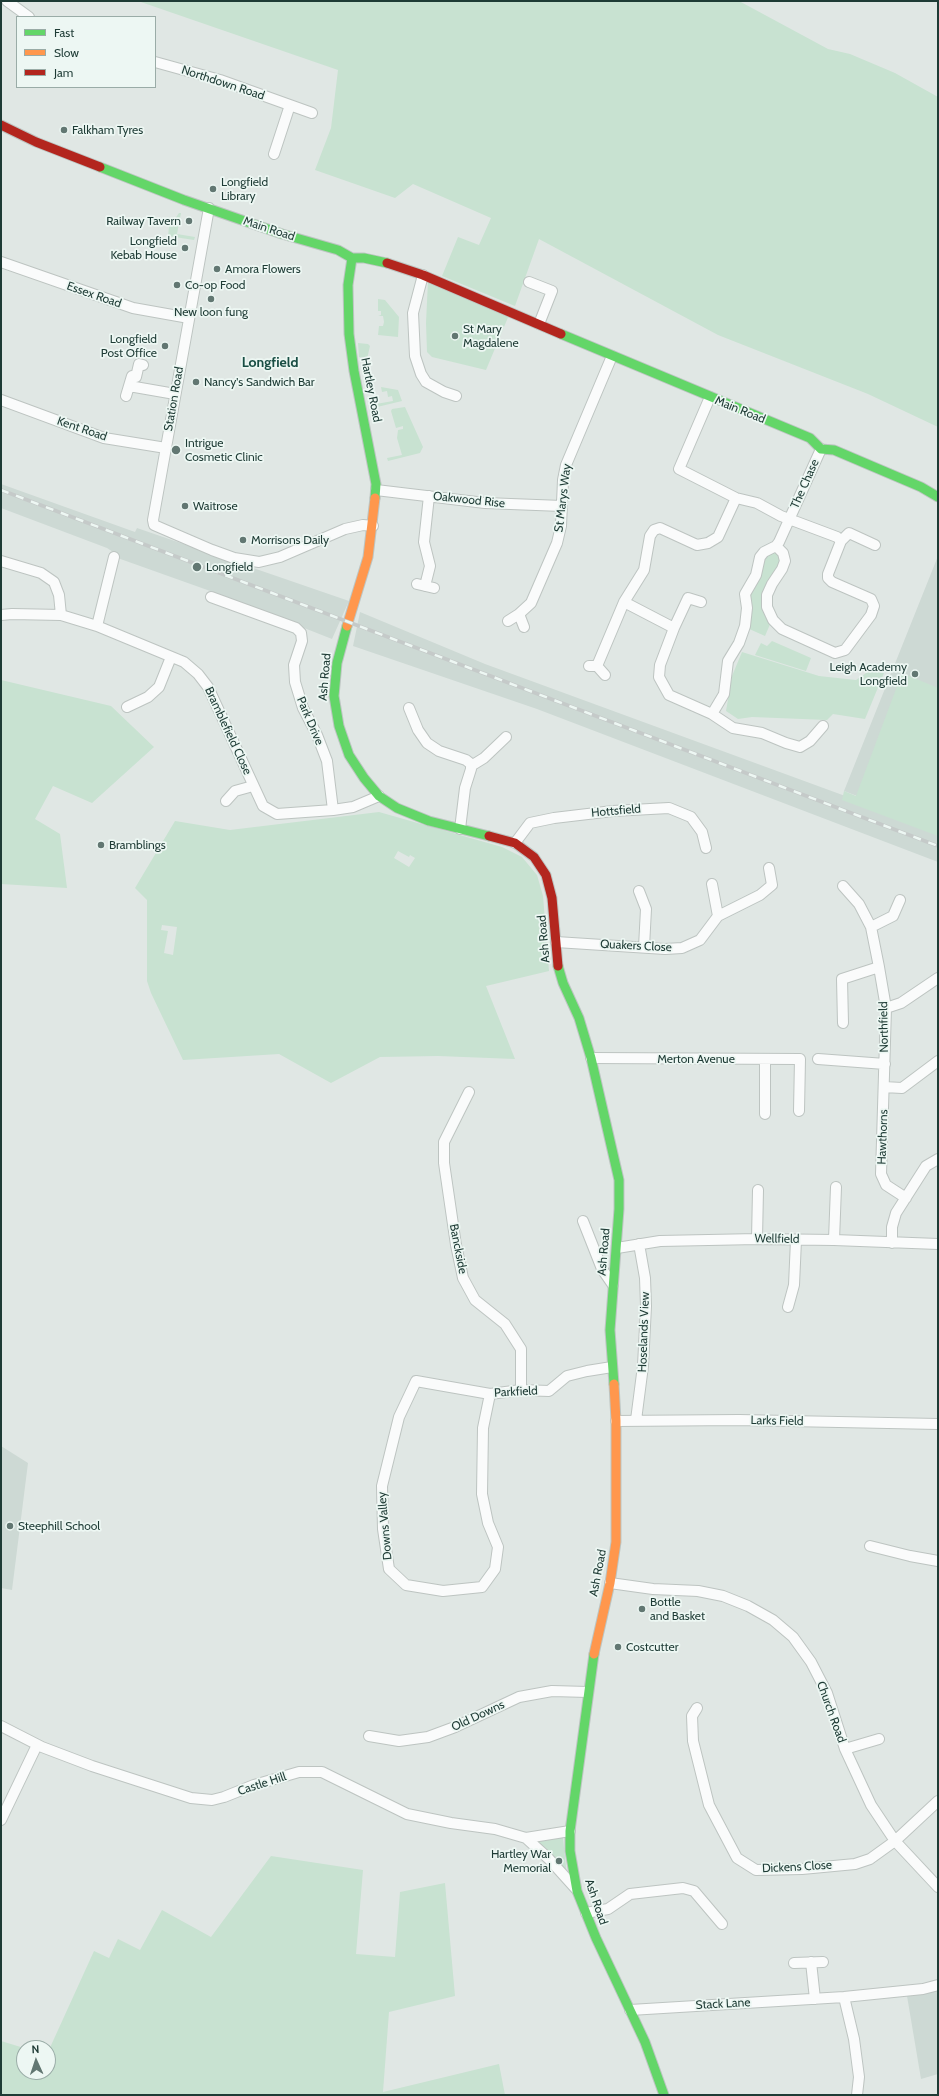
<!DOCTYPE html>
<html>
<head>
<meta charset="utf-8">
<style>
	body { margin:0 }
	#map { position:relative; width:939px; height:2096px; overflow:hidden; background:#e0e7e4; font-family:Cabin,sans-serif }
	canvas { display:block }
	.frame { position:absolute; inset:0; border:2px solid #1e3b35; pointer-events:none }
	.legend { position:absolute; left:16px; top:16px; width:140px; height:72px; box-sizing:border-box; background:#edf7f3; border:1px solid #9aaca7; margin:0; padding:5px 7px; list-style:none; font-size:12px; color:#1e3b35 }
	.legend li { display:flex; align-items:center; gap:8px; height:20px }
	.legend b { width:20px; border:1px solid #9aaca7 }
	.north { position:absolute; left:16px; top:2040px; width:40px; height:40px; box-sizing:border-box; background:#edf7f3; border:1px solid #9aaca7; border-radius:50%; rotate:357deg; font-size:11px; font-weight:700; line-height:16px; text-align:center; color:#1e3b35 }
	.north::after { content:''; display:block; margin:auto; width:14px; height:18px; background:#627772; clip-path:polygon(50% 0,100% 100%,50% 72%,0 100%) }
</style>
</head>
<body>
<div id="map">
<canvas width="939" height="2096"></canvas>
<div class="frame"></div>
<ul class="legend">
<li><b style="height:5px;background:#63d668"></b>Fast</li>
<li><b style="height:5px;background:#ff974d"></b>Slow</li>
<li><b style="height:5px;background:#b3261e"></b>Jam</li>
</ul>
<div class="north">N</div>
</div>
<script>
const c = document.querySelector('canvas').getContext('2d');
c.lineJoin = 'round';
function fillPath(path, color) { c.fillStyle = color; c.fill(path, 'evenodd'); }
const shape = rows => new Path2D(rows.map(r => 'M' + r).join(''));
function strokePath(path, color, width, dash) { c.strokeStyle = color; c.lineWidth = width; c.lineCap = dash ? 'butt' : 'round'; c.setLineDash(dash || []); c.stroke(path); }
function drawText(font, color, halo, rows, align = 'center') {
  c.font = font + ' Cabin,sans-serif'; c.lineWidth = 3.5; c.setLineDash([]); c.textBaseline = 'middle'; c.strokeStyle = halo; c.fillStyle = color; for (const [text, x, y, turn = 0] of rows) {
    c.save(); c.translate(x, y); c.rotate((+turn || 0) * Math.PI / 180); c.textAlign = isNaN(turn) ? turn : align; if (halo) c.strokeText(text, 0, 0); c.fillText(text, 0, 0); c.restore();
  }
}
const built = shape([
	[1,484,135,532,137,528,349,601,332,639,213,592,112,556,113,552,107,548,1,508],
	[938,556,938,827,844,791],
	[360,612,485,664,938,830,938,862,537,709,353,646],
	[1,1446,28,1463,12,1590,1,1588],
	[938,1991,938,2074,921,2079,907,1996]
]);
const green = shape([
	[138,1,739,1,828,49,850,54,895,73,938,97,938,427,868,394,718,335,539,239,515,306,442,276,458,237,479,245,491,218,413,184,395,198,315,170,331,128,338,70],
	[179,213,181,213,177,234,195,237,194,240,168,236,169,227],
	[428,281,509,315,486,370,432,357,427,352,426,323],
	[378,299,385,300,399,317,398,337,378,335,379,326,383,326,384,322,383,316,378,316,381,315,381,311,378,311],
	[358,343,368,344,370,346,367,359,359,357],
	[381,387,398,390,402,401,377,407,376,404,393,401,392,396,388,397,387,391,382,392],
	[405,407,423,447,420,453,388,461,387,458,402,455,397,438,398,430,403,429,403,426,396,428,391,411,392,409],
	[772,552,776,552,782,560,768,584,771,622,765,636,747,628,748,600,763,558],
	[772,641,811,658,806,671,755,655,761,643,767,646],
	[742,652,819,676,856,680,869,671,884,673,865,719,833,714,827,720,752,717,738,719,726,711,732,676],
	[902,673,938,688,938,836,842,800,844,791,856,796],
	[1,680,111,706,154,747,92,803,53,786,35,819,60,834,67,888,1,884],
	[379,812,502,847,522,857,537,875,543,896,549,971,486,986,515,1059,438,1056,380,1057,331,1083,279,1054,183,1060,151,993,147,981,147,900,135,888,175,821,230,830],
	[398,851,409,857,410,855,415,858,409,867,394,858],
	[162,925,177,927,173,955,164,953,168,931,161,930],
	[562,1837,563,1838,567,1876,537,1845,537,1841],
	[271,1856,363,1870,356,1954,395,1957,400,1892,445,1883,455,1996,389,2012,383,2092,499,2064,505,2095,1,2095,1,2041,24,2048,24,2072,48,2072,48,2052,94,1951,109,1958,118,1939,140,1950,162,1910,211,1937]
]);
const street = shape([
	[7,1,29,17],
	[155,62,220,80,312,113],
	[274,154,290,105],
	[209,208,153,520,154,525,212,550,234,558,259,562,280,557,345,529,363,525,373,526],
	[1,262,133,308,189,318],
	[423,275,413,313,415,356,421,374,426,382,444,392,456,396],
	[529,282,552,291,539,324],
	[129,386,175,394],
	[126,396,132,376,136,377,139,364,143,365],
	[710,397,679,469,736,498,757,503,781,516,837,537,841,541,828,574,828,578,832,582,871,599,874,606,871,615,845,650,835,653,782,629,773,620,767,607,767,595,772,584,782,569,785,561,783,553,776,546],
	[1,400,104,438,166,448],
	[376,490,485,503,562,506],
	[841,541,849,533,875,545],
	[1,561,41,573,54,582,59,595,61,615],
	[417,584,434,588],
	[425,586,430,566,424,542,429,496],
	[211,597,296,628,301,633,302,641,294,665,295,682,303,708,317,735,327,761,333,810],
	[624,602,674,628],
	[701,602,688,598,674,628,660,665,659,677,669,695,712,714,733,728,762,733,786,743,800,747,810,741,823,726],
	[519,614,524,627],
	[1,615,12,614,61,615,97,626,184,662,198,674,208,687,263,806,277,814,333,810,353,807,379,796],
	[508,621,519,614,531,603,557,543,561,526,563,480,566,465,612,356],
	[97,626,114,557],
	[589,666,597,666,605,675],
	[597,666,624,602,644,570,650,536,654,530,660,528,697,545,708,543,718,537,736,498],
	[127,707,148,697,159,687,171,657],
	[409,708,418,730,427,743,439,751,466,760,471,764,471,769,465,788,460,829],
	[712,714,724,694,728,661,739,643,745,626,747,608,745,594,756,575,760,557,764,552,776,546,779,542,821,449],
	[471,766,484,758,506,737],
	[226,801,235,791,253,786],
	[515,843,530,823,554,818,613,811,669,808,691,817,702,832,706,848],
	[843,886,859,904,871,927,879,967,886,1008,881,1174,886,1185,906,1198],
	[639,891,646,909,644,947],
	[718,916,760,895,772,885,769,868],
	[871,927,893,916,900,900],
	[556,942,665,949,682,948,700,940,718,916,712,884],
	[886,1008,901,1003,938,978],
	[843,1023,842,979,879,967],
	[591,1058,800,1059,799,1111],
	[818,1059,885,1064],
	[884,1087,902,1088,938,1061],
	[469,1092,444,1142,444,1163,456,1245,463,1278,475,1300,505,1324,521,1349,521,1390],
	[765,1114,765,1059],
	[583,1221,602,1269,613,1285],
	[757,1239,758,1190],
	[834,1240,836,1187],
	[892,1243,892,1227,896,1213,926,1166,938,1159],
	[617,1248,660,1241,757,1239,834,1240,938,1244],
	[788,1307,794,1285,796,1240],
	[490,1394,483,1428,482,1494,488,1523,498,1547,495,1569,482,1587,443,1591,406,1585,389,1569,383,1529,382,1486,399,1417,416,1381,490,1394,521,1390,549,1391,567,1376,587,1371,612,1367],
	[636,1420,643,1366,646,1306,645,1278,639,1244],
	[616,1421,739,1420,938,1424],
	[870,1546,910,1556,938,1561],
	[610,1583,653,1589,698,1591,723,1596,748,1606,773,1620,793,1637,811,1662,827,1693,845,1749,871,1805,895,1841,938,1887],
	[697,1708,692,1716,693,1741,709,1805,737,1858,756,1870,802,1869,855,1864,870,1859,895,1841,938,1801],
	[1,1726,42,1747,92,1766,191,1798,212,1800,224,1797,254,1785,299,1772,322,1772,407,1814,451,1823,495,1829,526,1838,570,1831],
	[369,1736,399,1741,428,1737,455,1727,519,1697,552,1691,588,1692],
	[845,1749,879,1739],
	[1,1820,37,1745],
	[526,1838,549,1859,576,1889],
	[586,1913,608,1909,630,1894,683,1888,694,1891,722,1924],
	[811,1962,815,1999],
	[794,1963,823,1962],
	[844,1997,854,2039,859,2077,857,2095],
	[630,2010,844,1997,923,1989,938,1985]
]);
const fast = shape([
	[100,167,184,200,282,234,338,250,352,258,364,258,387,263],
	[352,258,348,285,349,334,354,371,376,484,375,498],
	[561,334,810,438,821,449,834,450,921,487,938,497],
	[347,626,337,663,334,696,339,726,349,755,364,778,379,796,397,808,429,821,489,836],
	[558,966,563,983,579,1018,591,1058,619,1180,619,1209,610,1330,614,1384],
	[594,1654,570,1831,570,1851,577,1891,596,1938,645,2042,664,2095]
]);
const slow = shape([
	[347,626,368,557,375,498],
	[594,1654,610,1583,616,1542,616,1421,614,1384]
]);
const jam = shape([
	[1,125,36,142,100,167],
	[387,263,423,275,561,334],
	[489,836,515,843,534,857,546,875,552,898,558,966]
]);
const rail = shape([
	[1,490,938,846]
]);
const markers = [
	[64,130,4,"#627772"],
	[213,189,4,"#627772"],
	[189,221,4,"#627772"],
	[185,248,4,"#627772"],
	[217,269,4,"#627772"],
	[177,285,4,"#627772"],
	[211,299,4,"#627772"],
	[455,336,4,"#627772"],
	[165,346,4,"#627772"],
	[196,382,4,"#627772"],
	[176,450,5,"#627772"],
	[185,506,4,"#627772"],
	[243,540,4,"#627772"],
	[197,567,5,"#627772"],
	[915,674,4,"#627772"],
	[101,845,4,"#627772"],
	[10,1526,4,"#627772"],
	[642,1609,4,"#627772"],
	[618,1647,4,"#627772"],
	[559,1861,4,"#627772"]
];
const streetNames = [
	["Northdown Road",223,83,18],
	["Main Road",269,229,18],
	["Essex Road",94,295,19],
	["Hartley Road",371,390,79],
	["Station Road",174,399,-80],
	["Main Road",740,410,22],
	["Kent Road",82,429,19],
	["The Chase",805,484,-66],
	["St Marys Way",563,498,-83],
	["Oakwood Rise",469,500,6],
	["Ash Road",325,677,-85],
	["Park Drive",310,721,67],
	["Bramblefield Close",228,731,65],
	["Hottsfield",616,811,-5],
	["Ash Road",544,939,-95],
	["Quakers Close",636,946,3],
	["Northfield",884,1027,-91],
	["Merton Avenue",696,1059],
	["Hawthorns",883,1137,-88],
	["Wellfield",777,1239,1],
	["Banckside",458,1249,79],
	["Ash Road",604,1252,-85],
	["Hoselands View",644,1332,-88],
	["Parkfield",516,1392,-3],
	["Larks Field",777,1421,1],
	["Downs Valley",385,1526,-95],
	["Ash Road",598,1573,-79],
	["Church Road",831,1712,70],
	["Old Downs",478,1716,-25],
	["Castle Hill",262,1784,-18],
	["Dickens Close",797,1867,-3],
	["Ash Road",596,1902,71],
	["Stack Lane",723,2004,-3]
];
const poiNames = [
	["Falkham Tyres",72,130],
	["Longfield",221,182],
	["Library",221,196],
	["Railway Tavern",181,221,"right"],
	["Longfield",177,241,"right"],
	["Kebab House",177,255,"right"],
	["Amora Flowers",225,269],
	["Co-op Food",185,285],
	["New loon fung",211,312,"center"],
	["St Mary",463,329],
	["Magdalene",463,343],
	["Longfield",157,339,"right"],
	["Post Office",157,353,"right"],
	["Nancy's Sandwich Bar",204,382],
	["Intrigue",185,443],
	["Cosmetic Clinic",185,457],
	["Waitrose",193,506],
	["Morrisons Daily",251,540],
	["Longfield",206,567],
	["Leigh Academy",907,667,"right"],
	["Longfield",907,681,"right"],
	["Bramblings",109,845],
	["Steephill School",18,1526],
	["Bottle",650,1602],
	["and Basket",650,1616],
	["Costcutter",626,1647],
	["Hartley War",551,1854,"right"],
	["Memorial",551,1868,"right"]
];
const quarterNames = [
	["Longfield",270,363]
];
fillPath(built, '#cdd9d4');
fillPath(green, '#c8e2d1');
strokePath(street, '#bdc4c1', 12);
strokePath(fast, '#bdc5c2', 11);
strokePath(slow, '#bdc5c2', 11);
strokePath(jam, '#bdc5c2', 11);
strokePath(street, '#fafbfb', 10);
strokePath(fast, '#63d668', 9);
strokePath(slow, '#ff974d', 9);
strokePath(jam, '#b3261e', 9);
strokePath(rail, '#c5cac9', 4);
strokePath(rail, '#edf7f3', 2.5, [8]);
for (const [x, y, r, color] of markers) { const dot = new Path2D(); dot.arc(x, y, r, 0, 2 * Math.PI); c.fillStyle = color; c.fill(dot); strokePath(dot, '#edf7f3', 1.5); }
drawText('12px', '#1e3b35', '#edf7f3', streetNames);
drawText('12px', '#1e3b35', '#edf7f3', poiNames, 'left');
drawText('bold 14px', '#194e44', '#edf7f3', quarterNames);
</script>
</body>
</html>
